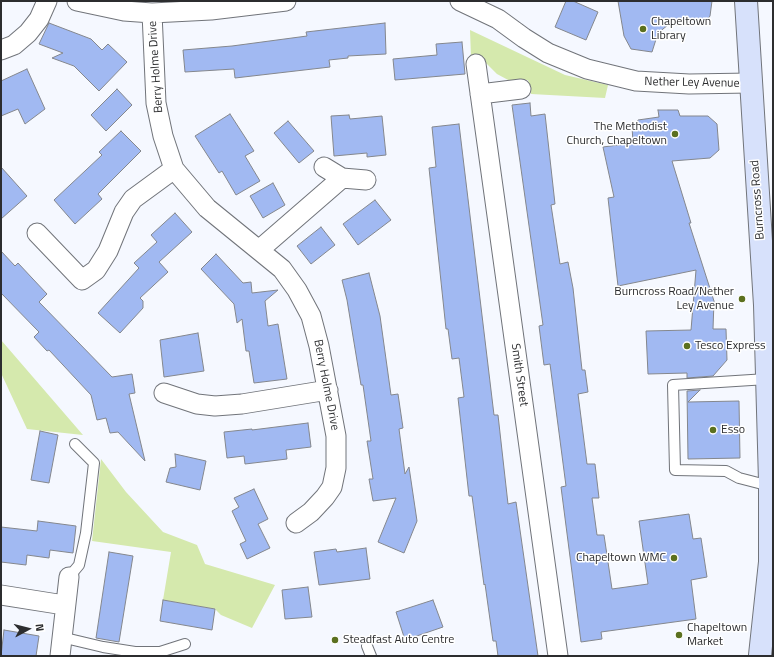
<!DOCTYPE html>
<html>
<head>
<meta charset="utf-8">
<style>
	body { margin:0 }
	#map { position:relative; width:774px; height:657px; overflow:hidden; background:#f5f8ff; font-family:"Titillium Web",sans-serif }
	canvas { display:block }
	.frame { position:absolute; inset:0; border:2px solid #2c2d2f; pointer-events:none }
	.north { position:absolute; left:8px; top:609px; width:40px; height:40px; -webkit-text-stroke:3px #fff; paint-order:stroke; rotate:83deg; font-size:11px; font-weight:700; line-height:16px; text-align:center; color:#2c2d2f }
	.north::after { content:''; display:block; margin:auto; width:14px; height:18px; background:#2c2d2f; clip-path:polygon(50% 0,100% 100%,50% 72%,0 100%) }
</style>
</head>
<body>
<div id="map">
<canvas width="774" height="657"></canvas>
<div class="frame"></div>
<div class="north">N</div>
</div>
<script>
const c = document.querySelector('canvas').getContext('2d');
c.lineJoin = 'round';
function fillPath(path, color) { c.fillStyle = color; c.fill(path, 'evenodd'); }
const shape = rows => new Path2D(rows.map(r => 'M' + r).join(''));
function strokePath(path, color, width, dash) { c.strokeStyle = color; c.lineWidth = width; c.lineCap = dash ? 'butt' : 'round'; c.setLineDash(dash || []); c.stroke(path); }
function drawText(font, color, halo, rows, align = 'center') {
  c.font = font + ' "Titillium Web",sans-serif'; c.lineWidth = 3; c.setLineDash([]); c.textBaseline = 'middle'; c.strokeStyle = halo; c.fillStyle = color; for (const [text, x, y, turn = 0] of rows) {
    c.save(); c.translate(x, y); c.rotate((+turn || 0) * Math.PI / 180); c.textAlign = isNaN(turn) ? turn : align; if (halo) c.strokeText(text, 0, 0); c.fillText(text, 0, 0); c.restore();
  }
}
const green = shape([
	[470,30,565,75,608,85,605,98,531,94,528,80,510,81,497,74,487,64,471,57],
	[1,340,83,435,27,429,1,373],
	[101,459,126,492,163,532,197,545,205,564,275,585,252,628,221,615,215,609,163,600,171,552,92,541]
]);
const building = shape([
	[566,1,573,1,598,12,586,40,555,27,566,1],
	[618,1,712,1,710,16,704,24,668,25,658,33,652,52,631,49,624,36,618,1],
	[49,23,91,39,102,50,108,44,127,62,99,91,74,66,52,58,63,53,39,44,49,23],
	[385,23,386,54,348,56,348,58,329,60,330,67,235,78,234,69,185,72,183,50,232,46,307,36,306,32,385,23],
	[462,42,465,74,395,80,393,59,437,55,436,44,462,42],
	[27,69,45,109,25,124,18,109,1,116,1,81,27,69],
	[117,89,132,105,106,131,91,115,117,89],
	[530,103,531,116,545,114,555,204,551,205,560,264,568,262,573,288,582,370,585,370,588,392,578,394,587,464,595,464,599,498,592,498,597,535,604,535,612,589,648,584,639,521,689,514,693,539,701,538,707,577,691,580,696,619,601,632,602,639,581,642,561,487,566,486,550,364,544,365,539,326,543,325,512,105,530,103],
	[658,110,678,110,680,116,708,116,717,124,719,150,710,158,672,161,691,223,689,223,714,301,713,329,726,329,727,360,713,376,687,378,687,373,648,374,646,331,691,330,696,270,618,286,608,198,614,197,603,147,633,143,632,126,638,120,659,117,658,110],
	[230,114,254,151,245,156,260,181,236,195,222,171,219,173,195,136,230,114],
	[349,115,350,119,382,116,386,155,367,157,367,153,334,156,331,116,349,115],
	[288,121,314,151,299,163,274,133,288,121],
	[459,124,494,415,498,415,508,504,516,502,538,656,498,656,496,641,493,641,485,584,484,585,472,496,469,496,458,398,464,397,459,358,452,359,448,329,446,329,429,168,436,167,432,127,459,124],
	[121,131,141,151,98,194,102,199,75,224,54,200,102,155,99,152,121,131],
	[1,167,27,196,1,219,1,167],
	[273,183,285,205,263,218,250,196,273,183],
	[375,200,391,220,358,245,343,224,375,200],
	[175,213,192,232,159,262,168,272,140,298,143,301,143,308,120,333,98,313,139,268,134,263,157,242,151,235,175,213],
	[321,227,335,245,311,264,297,246,321,227],
	[1,251,15,266,18,263,47,294,39,302,112,377,132,374,135,393,129,394,145,461,118,432,110,433,106,418,97,420,91,395,49,350,47,351,34,337,39,332,1,293,1,251],
	[216,254,243,283,251,282,252,293,278,290,265,301,268,326,278,324,287,379,254,383,249,351,246,351,242,319,237,323,234,304,201,269,216,254],
	[369,273,380,316,391,395,398,394,403,428,399,429,405,474,409,467,417,521,404,553,378,542,396,498,373,501,369,479,373,479,367,441,371,441,363,385,361,385,347,300,342,280,369,273],
	[198,333,204,371,164,377,160,340,198,333],
	[700,390,688,402,739,401,740,458,688,459,687,391,700,390],
	[308,423,311,447,286,450,287,459,245,464,244,456,227,458,224,432,252,429,252,430,308,423],
	[40,431,58,435,49,483,31,480,40,431],
	[175,454,206,461,200,490,166,482,170,468,176,467,175,454],
	[254,489,268,519,258,524,270,548,247,559,240,544,246,541,232,511,239,507,234,498,254,489],
	[38,521,76,526,73,553,50,550,49,558,27,555,26,565,1,562,1,527,37,531,38,521],
	[366,548,370,579,319,585,314,552,336,549,337,552,366,548],
	[109,552,133,556,119,642,96,638,109,552],
	[308,587,312,617,285,619,282,590,308,587],
	[163,600,215,609,212,630,160,621,163,600],
	[433,600,443,627,405,640,396,612,433,600],
	[4,630,39,636,36,656,1,656,4,630]
]);
const lane = shape([
	[767,379,673,385,675,470,726,471,739,478,770,486],
	[69,577,79,565,86,533,94,463,75,444],
	[61,637,103,647,135,652,160,652,185,644],
	[367,646,371,656]
]);
const street = shape([
	[77,1,124,11,152,13,211,10,286,1],
	[460,1,498,19,524,38,548,53,587,69,636,81,689,84,750,83],
	[152,13,156,103,163,136,174,169,207,208,282,269,297,290,311,316,319,346,336,436,336,468,332,487,325,497,311,512,296,523],
	[1,50,14,45,28,33,39,19,47,1],
	[476,64,558,656],
	[480,94,521,89],
	[324,167,342,178,366,180],
	[37,233,82,280,96,270,108,251,124,212,133,199,174,169],
	[259,250,342,178],
	[164,393,197,404,215,406,242,404,328,390],
	[1,595,64,605],
	[60,656,69,577]
]);
const secondary = shape([
	[746,1,765,305,770,482],
	[760,655,770,562,770,486,773,473]
]);
const markers = [
	[643,29,4,"#5b701f"],
	[675,134,4,"#5b701f"],
	[742,299,4,"#5b701f"],
	[687,346,4,"#5b701f"],
	[713,430,4,"#5b701f"],
	[674,558,4,"#5b701f"],
	[679,635,4,"#5b701f"],
	[335,640,4,"#5b701f"]
];
const poiNames = [
	["Chapeltown",651,22],
	["Library",651,36],
	["The Methodist",667,127,"right"],
	["Church, Chapeltown",667,141,"right"],
	["Burncross Road/Nether",734,292,"right"],
	["Ley Avenue",734,306,"right"],
	["Tesco Express",695,346],
	["Esso",721,430],
	["Chapeltown WMC",666,558,"right"],
	["Chapeltown",687,628],
	["Market",687,642],
	["Steadfast Auto Centre",343,640]
];
const streetNames = [
	["Berry Holme Drive",156,67,-94],
	["Nether Ley Avenue",692,83,1],
	["Burncross Road",758,200,-94],
	["Smith Street",519,375,82],
	["Berry Holme Drive",326,385,79]
];
fillPath(green, '#d5e9ad');
fillPath(building, '#a1b9f2');
strokePath(building, '#84878d', 1);
strokePath(lane, '#71747a', 12);
strokePath(street, '#71747a', 21);
strokePath(secondary, '#71747a', 24);
strokePath(lane, '#fff', 10);
strokePath(street, '#fff', 19);
strokePath(secondary, '#d7e1fb', 22);
for (const [x, y, r, color] of markers) { const dot = new Path2D(); dot.arc(x, y, r, 0, 2 * Math.PI); c.fillStyle = color; c.fill(dot); strokePath(dot, '#fff', 1.5); }
drawText('12px', '#2c2d2f', '#fff', poiNames, 'left');
drawText('12px', '#2c2d2f', '#fff', streetNames);
</script>
</body>
</html>
